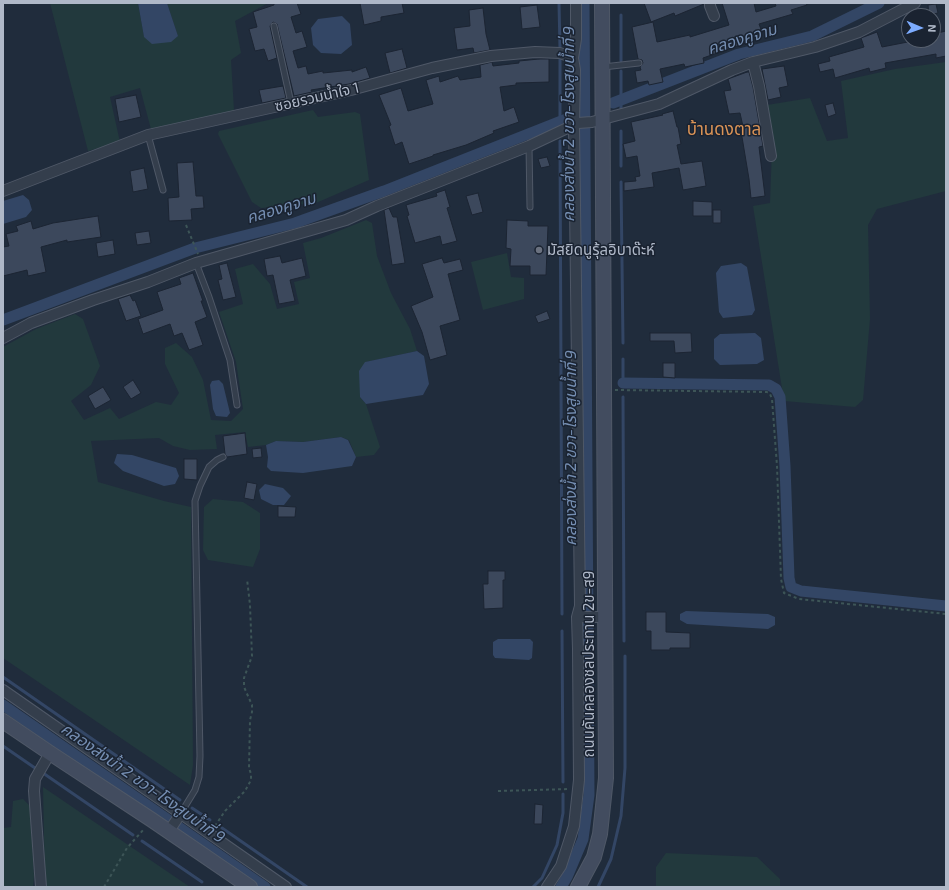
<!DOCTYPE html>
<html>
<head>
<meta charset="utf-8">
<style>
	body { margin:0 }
	#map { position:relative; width:949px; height:890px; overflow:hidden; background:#202c3c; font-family:"Exo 2",sans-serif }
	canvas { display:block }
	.frame { position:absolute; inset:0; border:4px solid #afb8c8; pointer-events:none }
	.north { position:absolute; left:901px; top:8px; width:40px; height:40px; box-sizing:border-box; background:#1a2331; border:1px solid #565f6d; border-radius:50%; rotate:92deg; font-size:11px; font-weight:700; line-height:16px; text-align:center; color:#afb8c8 }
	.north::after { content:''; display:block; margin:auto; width:14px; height:18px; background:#7dacff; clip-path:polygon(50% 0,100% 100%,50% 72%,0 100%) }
</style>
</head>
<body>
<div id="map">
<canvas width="949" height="890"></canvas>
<div class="frame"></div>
<div class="north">N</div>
</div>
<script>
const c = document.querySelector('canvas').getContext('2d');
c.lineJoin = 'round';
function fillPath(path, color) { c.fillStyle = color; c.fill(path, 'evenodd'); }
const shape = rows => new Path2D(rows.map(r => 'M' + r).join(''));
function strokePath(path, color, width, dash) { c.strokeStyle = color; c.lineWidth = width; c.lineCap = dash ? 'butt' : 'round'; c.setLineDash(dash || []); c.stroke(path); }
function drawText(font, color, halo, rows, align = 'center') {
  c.font = font + ' "Exo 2","Noto Sans Thai",sans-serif'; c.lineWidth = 3; c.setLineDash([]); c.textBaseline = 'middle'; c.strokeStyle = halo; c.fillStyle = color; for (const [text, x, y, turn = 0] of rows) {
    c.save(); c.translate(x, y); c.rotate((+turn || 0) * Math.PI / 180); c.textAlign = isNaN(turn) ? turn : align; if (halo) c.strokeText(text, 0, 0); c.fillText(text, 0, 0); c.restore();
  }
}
const green = shape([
	[50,3,138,3,144,36,178,36,167,3,268,3,235,21,241,53,231,60,234,110,228,117,152,133,140,88,110,97,120,142,88,151],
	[946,62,946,191,877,209,868,225,870,319,863,400,855,407,784,401,753,206,770,203,772,147,767,105,810,98,827,141,848,138,841,81,895,69],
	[313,110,318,117,355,112,360,114,369,180,316,203,261,208,252,202,218,134,219,131],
	[366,220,372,223,377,256,391,293,410,329,417,351,366,362,360,397,366,404,380,447,374,455,356,457,349,440,341,437,303,442,276,441,266,445,248,447,245,432,215,435,217,449,190,450,173,446,159,438,91,441,98,482,164,501,191,507,193,765,190,785,3,658,3,347,36,329,75,314,83,319,100,366,91,385,71,401,84,420,110,408,119,419,156,402,171,405,179,393,165,364,165,348,176,343,192,357,203,380,211,420,231,421,243,409,236,362,219,312,243,304,235,269,253,264,270,284,277,309,299,304,294,282,310,278,303,243,321,238],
	[507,253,511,277,524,278,524,299,483,310,471,262],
	[213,499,243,502,260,513,260,549,253,567,208,560,203,550,204,507],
	[43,787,190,887,45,887],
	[23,799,30,806,34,876,33,887,3,887,3,828,11,827,13,801],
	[666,853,757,857,780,879,780,887,656,887,656,867]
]);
const water = shape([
	[138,3,167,3,178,36,171,42,152,44,144,37],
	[342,16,350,24,352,45,341,54,321,53,313,45,311,28,318,19],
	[23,195,29,200,32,210,26,217,3,224,3,201],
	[741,263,747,267,755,310,752,315,723,318,719,312,716,273,721,266],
	[755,333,761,338,764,360,757,364,720,365,714,359,714,339,720,334],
	[417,351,424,356,429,384,423,395,366,404,360,397,359,371,365,362],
	[219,380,223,384,230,413,227,417,216,416,213,409,210,385,212,381],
	[341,437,348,440,356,457,352,466,303,473,271,471,267,467,268,457,266,445,276,441,303,442],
	[117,454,132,455,176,468,179,476,175,484,164,486,123,471,114,463],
	[265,484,283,488,291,496,284,505,273,505,261,499,259,490],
	[686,611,768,614,775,617,775,625,768,629,687,624,680,620,680,614],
	[498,639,530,639,533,642,532,658,529,660,495,658,493,655,493,642]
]);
const stream = shape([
	[559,3,560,49],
	[621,15,621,61],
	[560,58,560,129],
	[621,71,621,110],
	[560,141,562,614],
	[621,166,621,131],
	[621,182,623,343],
	[623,359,623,384],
	[623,397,624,641],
	[562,631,563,782],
	[3,677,180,800],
	[3,746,35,768],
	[43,773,133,835],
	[192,808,210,820],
	[222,828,307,887],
	[142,841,202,882],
	[533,887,542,878,557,845,563,813,563,794],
	[598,887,611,859,621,816,625,768,625,656]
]);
const canal = shape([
	[613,103,739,54,812,36,879,3],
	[3,320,195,248,295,223,384,191,566,119],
	[623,383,769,385,776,389,780,397,785,466,789,578,791,587,801,591,946,606],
	[3,705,265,887],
	[561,887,567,877,583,839,589,795,584,3]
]);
const building = shape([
	[274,3,297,3,301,14,291,17,296,33,302,31,307,47,293,51,298,68,306,66,308,74,323,71,323,73,352,70,352,72,366,67,370,78,349,84,311,90,312,92,294,96,277,24,273,22,270,26,277,58,268,61,264,49,255,51,249,29,257,27,253,12,274,5,274,3],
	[360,3,402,3,404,13,381,17,381,21,364,25,360,3],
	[644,3,704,3,704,4,675,16,674,13,651,22,644,3],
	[722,3,754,3,756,12,776,6,775,3,806,3,807,5,791,10,793,14,759,24,762,32,745,38,746,43,703,58,704,63,685,67,684,64,660,69,663,82,649,85,648,81,637,83,635,71,641,70,640,67,643,63,642,60,638,59,632,27,653,22,657,42,690,35,690,37,729,25,722,3],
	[936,4,938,13,929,15,928,5,936,4],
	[537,5,540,27,522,29,520,7,537,5],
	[483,8,486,34,490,50,474,53,473,48,457,50,454,28,470,26,469,10,483,8],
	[946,31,946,56,936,58,936,54,885,63,886,68,870,72,869,68,835,78,833,69,820,72,818,64,830,61,829,57,864,47,861,38,877,32,882,47,918,40,933,40,933,34,946,31],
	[402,49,407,68,390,73,385,53,402,49],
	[539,59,549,59,549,82,516,83,516,85,500,87,504,111,514,107,519,122,493,131,494,133,466,145,433,155,433,156,409,164,402,142,395,145,389,126,391,125,379,95,401,88,408,111,433,104,426,80,439,76,440,82,458,76,460,80,481,77,480,65,492,62,493,66,519,63,519,61,539,59],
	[784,66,788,86,779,88,781,97,768,100,762,69,784,66],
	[747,72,749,72,753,87,763,146,759,147,765,196,751,198,749,179,741,131,744,131,740,113,729,114,724,91,731,90,728,79,747,72],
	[283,86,286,98,262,103,259,90,283,86],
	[136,95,141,117,119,122,115,99,136,95],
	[833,103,836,114,828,117,825,105,833,103],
	[673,111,677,127,678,127,681,144,677,145,681,164,702,161,706,186,683,190,679,168,652,173,654,187,624,191,624,182,636,181,635,177,640,176,637,156,626,158,623,144,635,141,631,122,663,115,662,114,673,111],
	[547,157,550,166,541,168,538,159,547,157],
	[193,162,196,196,203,196,204,208,191,209,192,220,169,221,168,198,179,197,177,163,193,162],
	[144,168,148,189,133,192,130,171,144,168],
	[445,190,450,207,447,208,457,241,442,245,440,236,415,243,407,216,409,215,406,205,437,196,436,193,445,190],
	[478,193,483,212,472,215,466,196,478,193],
	[693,201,712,202,712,216,693,216,693,201],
	[389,208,393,217,397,217,405,263,392,265,384,210,389,208],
	[713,210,721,210,721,223,713,223,713,210],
	[98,216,101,237,67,242,67,240,41,247,46,272,28,276,27,270,3,276,3,247,9,246,6,234,18,231,16,226,31,221,33,229,53,223,98,216],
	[507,220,528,221,528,226,548,226,546,275,530,275,530,266,510,266,511,249,506,248,507,220],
	[149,231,151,243,137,245,135,233,149,231],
	[113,240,115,254,98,257,96,243,113,240],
	[280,256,282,263,302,258,306,276,290,280,295,301,279,304,273,275,267,276,264,259,280,256],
	[442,258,444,263,460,259,463,270,448,274,460,320,440,326,447,355,430,360,422,332,411,306,433,297,422,264,442,258],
	[227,263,236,297,223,300,218,280,222,279,219,265,227,263],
	[193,273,203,301,201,301,207,317,195,322,203,345,189,350,182,333,174,336,170,324,143,334,138,319,163,310,157,292,181,284,179,278,193,273],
	[130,295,133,301,135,300,141,316,126,321,118,299,130,295],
	[547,311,550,319,538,323,535,316,547,311],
	[650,333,691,333,692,352,675,353,674,341,650,341,650,333],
	[663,363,675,363,675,378,663,377,663,363],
	[133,380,141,393,131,399,123,387,133,380],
	[103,387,111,400,95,409,88,396,103,387],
	[245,433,247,454,227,457,225,454,223,436,245,433],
	[261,448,262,457,253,458,252,449,261,448],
	[184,459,197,459,197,480,184,479,184,459],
	[247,482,257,484,254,500,244,498,247,482],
	[278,506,296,507,295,517,278,517,278,506],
	[488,571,505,571,505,580,503,580,503,608,484,609,483,584,488,584,488,571],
	[646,612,666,612,666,632,690,633,690,648,670,648,670,650,651,650,651,631,646,631,646,612],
	[535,804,543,805,542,824,534,824,535,804]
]);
const path = shape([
	[186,225,198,254],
	[615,390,767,392,770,394,772,399,777,466,781,579,784,593,799,599,946,614],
	[498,791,569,789],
	[215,826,225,811,245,791,251,780,251,774,249,768,250,720,252,712,252,705,244,687,244,678,252,656,250,605,247,579],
	[104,887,127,848,144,829]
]);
const lane = shape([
	[274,26,291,103],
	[603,67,639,63],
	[148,135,163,190],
	[529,146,530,207],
	[196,263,209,297,230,360,237,405],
	[181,813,195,790,199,777,200,756,195,501,200,486,209,467,217,460,223,457]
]);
const street = shape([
	[710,3,710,6,714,16],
	[753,62,759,86,771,156],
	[3,191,148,135,351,90,432,68,491,56,535,52,560,53,573,58],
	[3,338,31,323,93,300,148,282,196,263,346,220,377,206,529,146,578,123,592,122,659,104,732,70,753,62,815,47,859,32,915,3],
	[577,617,605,617],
	[3,690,286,887],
	[169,831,181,813],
	[41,887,34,791,35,779,50,753],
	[547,887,561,866,574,826,579,780,578,649,577,617,580,606,574,125,575,70,573,58,576,39,576,3]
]);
const secondary = shape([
	[3,721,50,753,152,820,250,887],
	[578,887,594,857,600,834,606,778,602,3]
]);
const markers = [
	[539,250,4,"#6b7280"]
];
const streetNames = [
	["ซอยรวมน้ำใจ 1",317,97,-13],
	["ถนนคันคลองชลประทาน 2ข-ส9",589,664,-90]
];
const poiNames = [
	["มัสยิดนูรุ้ลอิบาด๊ะห์",547,250]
];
const waterNames = [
	["คลองคูจาม",742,39,-17],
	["คลองส่งน้ำ 2 ขวา-โรงสูบน้ำที่ 9",569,124,-90],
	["คลองคูจาม",281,208,-17],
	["คลองส่งน้ำ 2 ขวา-โรงสูบน้ำที่ 9",571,448,-90],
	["คลองส่งน้ำ 2 ขวา-โรงสูบน้ำที่ 9",143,783,35]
];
const quarterNames = [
	["บ้านดงตาล",724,129]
];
fillPath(green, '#22393d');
fillPath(water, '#334665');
strokePath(stream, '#334665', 3);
strokePath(canal, '#334665', 11);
fillPath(building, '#3c485c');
strokePath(building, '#1c2533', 1);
strokePath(lane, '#4f5867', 7);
strokePath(street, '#4f5867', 12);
strokePath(secondary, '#4f5867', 16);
strokePath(path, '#3d5557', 2, [3, 3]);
strokePath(lane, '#343e4c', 5);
strokePath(street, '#343e4c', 10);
strokePath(secondary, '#424c5f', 14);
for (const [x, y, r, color] of markers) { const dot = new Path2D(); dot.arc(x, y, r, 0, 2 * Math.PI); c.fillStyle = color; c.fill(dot); strokePath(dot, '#1a2331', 1.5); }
drawText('15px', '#afb8c8', '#1a2331', streetNames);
drawText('15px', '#afb8c8', '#1a2331', poiNames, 'left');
drawText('italic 16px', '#758eb2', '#1a2331', waterNames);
drawText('17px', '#db9457', '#1a2331', quarterNames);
</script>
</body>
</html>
